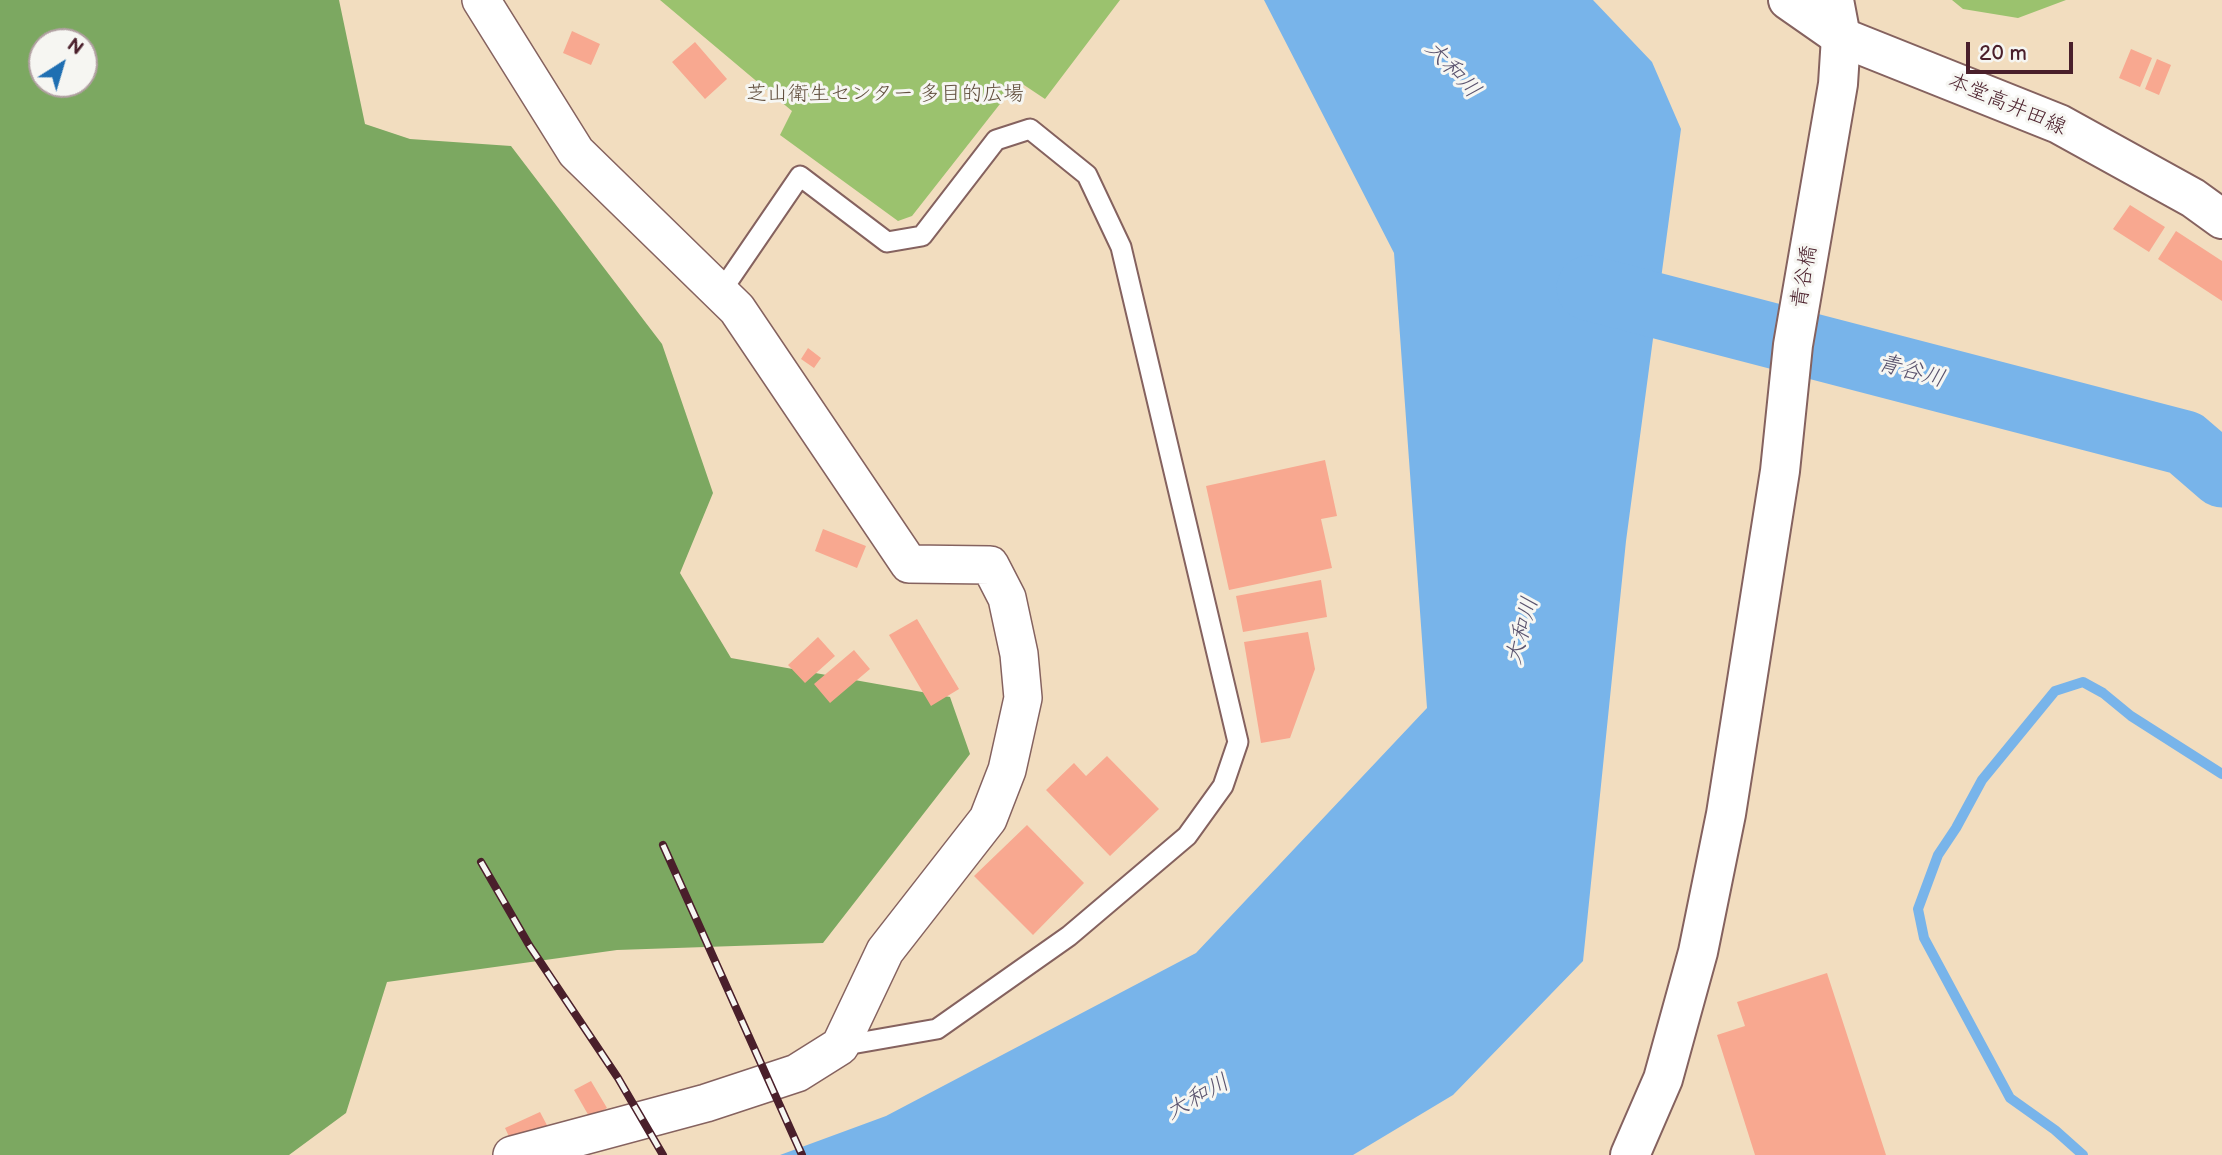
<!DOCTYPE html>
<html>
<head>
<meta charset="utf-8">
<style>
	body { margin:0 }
	#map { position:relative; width:2222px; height:1155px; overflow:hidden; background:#f2ddbf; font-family:"Balsamiq Sans",sans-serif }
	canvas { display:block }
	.north { position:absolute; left:28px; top:28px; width:70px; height:70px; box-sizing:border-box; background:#f6f6f2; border:2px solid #b1a0a2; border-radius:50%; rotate:37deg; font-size:19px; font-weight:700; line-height:28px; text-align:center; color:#4a1f2b }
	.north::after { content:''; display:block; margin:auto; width:24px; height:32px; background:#1f6fb2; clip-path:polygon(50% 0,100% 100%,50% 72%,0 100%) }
	.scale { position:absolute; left:1966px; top:42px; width:107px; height:32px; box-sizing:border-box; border:4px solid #4a1f2b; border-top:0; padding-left:9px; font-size:21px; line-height:24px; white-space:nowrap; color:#4a1f2b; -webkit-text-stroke:5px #f6f6f2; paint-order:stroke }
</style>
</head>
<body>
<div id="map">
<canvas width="2222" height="1155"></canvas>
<div class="north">N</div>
<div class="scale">20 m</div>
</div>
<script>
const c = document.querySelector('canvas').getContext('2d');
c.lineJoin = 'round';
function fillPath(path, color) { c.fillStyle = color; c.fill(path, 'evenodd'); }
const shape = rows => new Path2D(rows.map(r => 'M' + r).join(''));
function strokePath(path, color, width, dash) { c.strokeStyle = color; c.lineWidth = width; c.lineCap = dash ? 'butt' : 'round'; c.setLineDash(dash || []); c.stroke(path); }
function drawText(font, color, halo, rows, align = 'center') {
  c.font = font + ' "Balsamiq Sans","Klee One",sans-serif'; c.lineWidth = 6; c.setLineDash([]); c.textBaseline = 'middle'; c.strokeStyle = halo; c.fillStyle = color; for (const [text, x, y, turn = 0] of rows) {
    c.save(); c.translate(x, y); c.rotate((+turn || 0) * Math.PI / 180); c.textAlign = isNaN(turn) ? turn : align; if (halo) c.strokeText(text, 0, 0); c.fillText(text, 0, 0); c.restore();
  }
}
const green = shape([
	[660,0,1120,0,1045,99,1018,81,912,216,898,221,780,135,792,111],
	[1952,0,2066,0,2018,18,1963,9]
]);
const forest = shape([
	[0,0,339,0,365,124,410,139,511,146,662,344,713,493,680,573,731,658,950,697,970,754,823,943,617,950,387,982,346,1113,289,1155,0,1155],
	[42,42,84,42,84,84,42,84]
]);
const water = shape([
	[1264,0,1593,0,1652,62,1681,129,1626,541,1583,961,1453,1095,1353,1155,780,1155,886,1116,1196,953,1427,708,1394,253]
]);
const stream = shape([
	[2083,1155,2055,1130,2010,1098,1924,938,1918,909,1938,855,1956,828,1982,780,2055,691,2083,682,2103,693,2131,716,2222,774]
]);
const river = shape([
	[1589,288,2185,443,2222,475]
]);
const building = shape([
	[572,31,600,44,591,65,563,53],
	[695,42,727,79,705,99,672,62],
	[2131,49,2152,58,2140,87,2119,78],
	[2157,59,2171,65,2159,95,2145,89],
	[2130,205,2165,227,2149,252,2113,229],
	[2176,231,2222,261,2222,301,2158,259],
	[808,348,821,358,814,368,801,359],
	[1325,460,1337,516,1321,519,1332,568,1229,590,1206,486],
	[823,529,866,546,857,568,815,551],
	[1321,580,1327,617,1243,632,1236,596],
	[917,619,959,689,931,706,889,635],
	[1308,632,1315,669,1290,738,1261,743,1244,642],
	[818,637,835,656,805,683,788,665],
	[854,650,870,669,830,703,814,684],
	[1107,756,1159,809,1110,856,1046,790,1074,763,1086,776],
	[1027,825,1084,883,1033,935,974,876],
	[1827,973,1886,1155,1755,1155,1717,1035,1745,1026,1737,1002],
	[591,1081,607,1108,590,1118,574,1090],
	[540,1112,549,1129,514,1147,505,1128]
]);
const service = shape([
	[720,293,800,176,887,242,922,236,996,140,1030,129,1087,175,1121,247,1238,742,1223,786,1187,836,1069,936,937,1029,840,1046]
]);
const minor = shape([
	[481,0,576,152,737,309,909,564,990,565,1007,598,1019,654,1023,698,1007,770,988,819,885,951,840,1046,797,1073,706,1103,512,1155]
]);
const tertiary = shape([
	[1630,1155,1663,1079,1698,952,1726,814,1780,471,1793,345,1838,84,1841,37,1834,0]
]);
const secondary = shape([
	[1788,0,1841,37,2059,124,2193,198,2222,219]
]);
const rail = shape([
	[663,845,802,1155],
	[481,862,529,945,618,1078,663,1155]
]);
const parkNames = [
	["芝山衛生センター 多目的広場",885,95]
];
const streetNames = [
	["本堂高井田線",2007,105,23],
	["青谷橋",1805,277,-80]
];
const waterNames = [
	["大和川",1452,70,47],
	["青谷川",1911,372,15],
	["大和川",1523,631,-75],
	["大和川",1198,1098,-29]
];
fillPath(green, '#9bc26e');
fillPath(forest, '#7ca861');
fillPath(water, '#78b4ea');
strokePath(stream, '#78b4ea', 10);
strokePath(river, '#78b4ea', 65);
fillPath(building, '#f8a890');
strokePath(service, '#85625f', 23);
strokePath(minor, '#85625f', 40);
strokePath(tertiary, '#85625f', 42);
strokePath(secondary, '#85625f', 42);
strokePath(service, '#fff', 19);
strokePath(minor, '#fff', 37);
strokePath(tertiary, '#fff', 38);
strokePath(secondary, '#fff', 38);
strokePath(rail, '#4a1f2b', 8);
strokePath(rail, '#f6f6f2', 5, [16]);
drawText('21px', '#62503f', '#f6f6f2', parkNames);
drawText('21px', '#4a1f2b', '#f6f6f2', streetNames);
drawText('italic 23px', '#5a536e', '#f6f6f2', waterNames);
</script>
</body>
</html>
